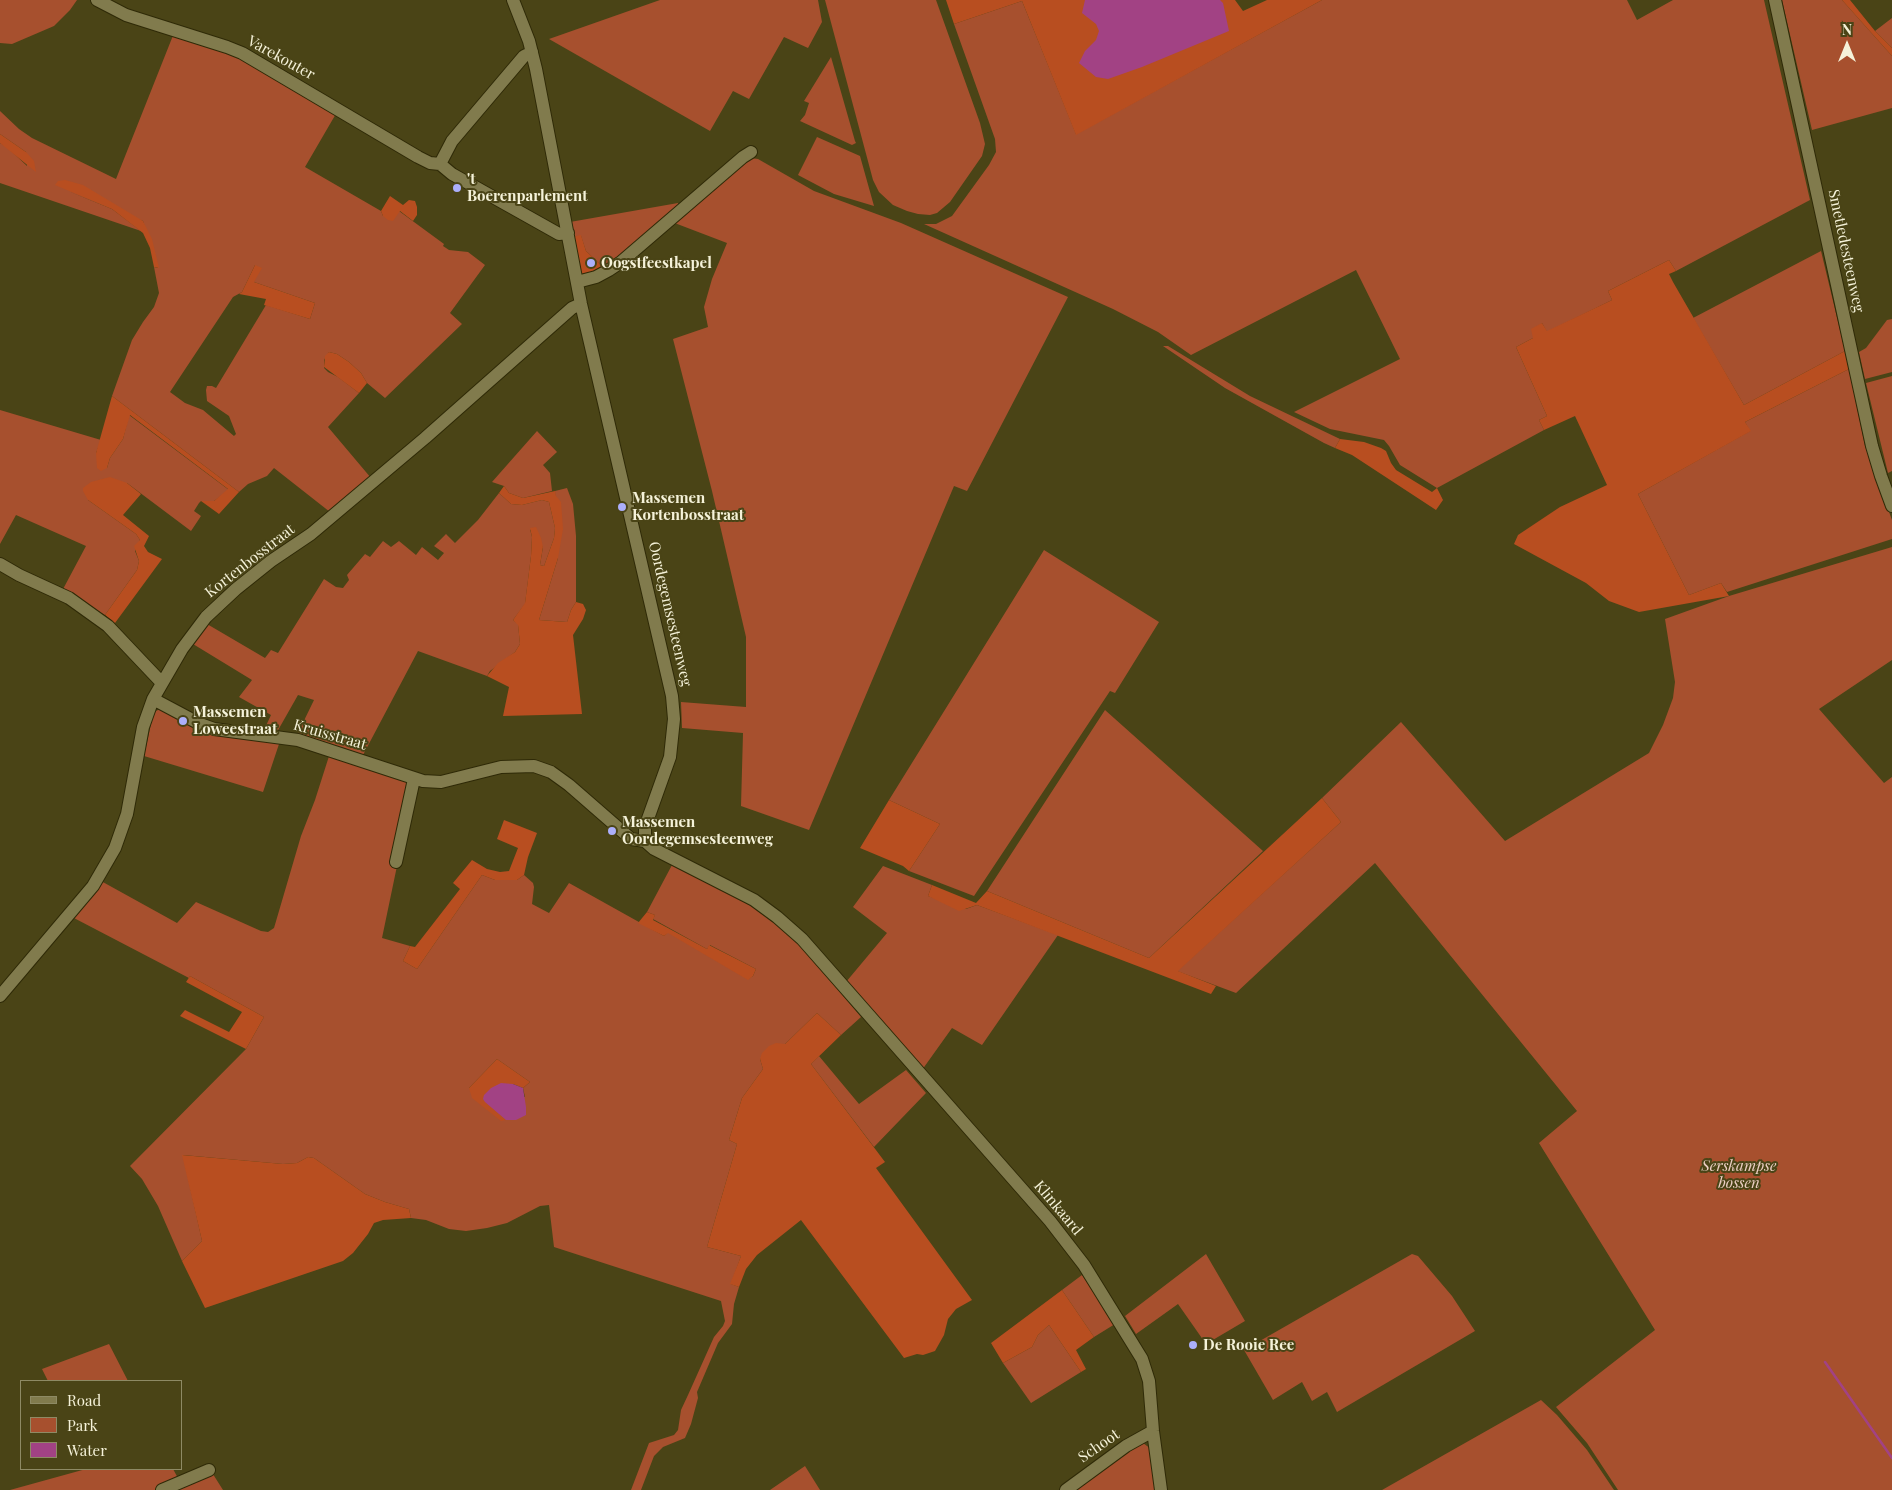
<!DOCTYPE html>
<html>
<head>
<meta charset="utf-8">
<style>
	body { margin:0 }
	#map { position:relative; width:1892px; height:1490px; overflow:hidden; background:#4a4416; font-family:"Playfair Display",serif }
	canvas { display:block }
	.legend { position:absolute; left:20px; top:1380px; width:162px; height:90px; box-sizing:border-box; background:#4a4416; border:1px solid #8e8a64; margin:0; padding:6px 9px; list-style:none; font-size:15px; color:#f5f2d9 }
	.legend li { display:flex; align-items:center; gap:10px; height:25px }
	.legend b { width:25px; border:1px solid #8e8a64 }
	.north { position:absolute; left:1822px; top:20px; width:50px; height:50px; -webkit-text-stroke:4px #4a4416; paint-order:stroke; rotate:0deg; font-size:14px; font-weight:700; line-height:20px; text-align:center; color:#f5f2d9 }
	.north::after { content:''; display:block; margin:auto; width:18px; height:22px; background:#f5f2d9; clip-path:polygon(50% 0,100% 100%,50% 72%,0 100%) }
</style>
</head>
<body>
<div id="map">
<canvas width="1892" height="1490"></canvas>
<ul class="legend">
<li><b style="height:6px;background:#817b4d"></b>Road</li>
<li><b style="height:14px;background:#a7502e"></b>Park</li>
<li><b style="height:14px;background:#a24284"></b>Water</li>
</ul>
<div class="north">N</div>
</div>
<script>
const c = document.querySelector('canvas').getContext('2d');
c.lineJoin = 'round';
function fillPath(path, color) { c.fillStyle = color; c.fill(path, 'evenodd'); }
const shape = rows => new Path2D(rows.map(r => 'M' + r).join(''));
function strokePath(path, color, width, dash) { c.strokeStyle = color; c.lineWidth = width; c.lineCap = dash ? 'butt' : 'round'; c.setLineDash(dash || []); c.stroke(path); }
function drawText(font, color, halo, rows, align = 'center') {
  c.font = font + ' "Playfair Display",serif'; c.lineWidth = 4; c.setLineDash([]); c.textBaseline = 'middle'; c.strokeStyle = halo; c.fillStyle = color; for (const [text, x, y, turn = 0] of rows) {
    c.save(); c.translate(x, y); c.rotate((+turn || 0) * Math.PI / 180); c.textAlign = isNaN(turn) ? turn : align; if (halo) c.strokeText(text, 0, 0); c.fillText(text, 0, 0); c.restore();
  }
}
const green = shape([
	[0,0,77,0,70,10,54,26,12,44,0,43],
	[660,0,818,0,822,22,808,48,784,37,749,99,733,91,710,131,549,39],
	[825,0,936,0,980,123,985,144,982,156,950,202,937,213,930,215,918,214,907,211,893,205,879,192,873,180],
	[1322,0,1627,0,1637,20,1673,0,1764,0,1810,200,1676,271,1669,260,1608,291,1612,300,1547,332,1542,323,1533,338,1516,347,1547,416,1539,420,1544,430,1437,488,1400,465,1389,446,1384,440,1330,429,1294,412,1400,359,1356,270,1191,355,1158,332,1113,309,924,224,936,224,952,216,989,165,996,152,995,139,954,24,1022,1,1076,134],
	[1782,0,1842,0,1892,56,1892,108,1812,130],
	[1892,18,1892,48,1875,31],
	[174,33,218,47,337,112,305,167,381,211,383,216,399,211,444,244,443,246,449,250,468,252,485,265,450,313,462,324,385,398,367,383,361,373,349,362,337,354,329,352,324,360,324,368,328,372,338,377,359,393,328,427,371,478,330,512,274,468,267,476,248,484,239,492,112,396,132,340,143,322,154,307,159,293,154,267,158,268,143,221,68,191,112,209,141,231,0,183,0,143,7,147,27,166,26,152,0,134,0,111,19,129,32,138,116,179],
	[255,265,254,282,315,303,310,319,266,305,216,388,212,386,207,386,206,390,207,401,229,416,236,434,234,436,203,410,185,403,170,392,233,297,242,292],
	[831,57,855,141,856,143,852,145,800,121,805,115,809,103,804,101],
	[817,137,860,156,874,206,834,194,798,175],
	[751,158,758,159,814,191,901,223,1068,297,967,491,954,486,809,830,741,806,743,733,682,728,681,702,746,707,746,637,712,491,673,339,708,327,704,307,712,279,727,243,672,222],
	[678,203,680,210,604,268,586,251,581,236,572,237,570,222],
	[1821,251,1845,351,1744,405,1693,318],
	[1892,319,1892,372,1865,379,1859,352,1866,348,1887,320],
	[1163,346,1168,346,1250,396,1340,439,1335,448,1324,443,1225,388],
	[1849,369,1865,446,1892,520,1892,539,1727,592,1721,583,1689,595,1638,494,1750,431,1745,422],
	[1892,376,1892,471,1888,473,1866,383],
	[0,410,101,440,96,453,107,468,110,458,123,439,129,415,229,490,214,501,201,501,199,503,194,511,201,516,191,531,127,483,88,500,136,534,140,540,135,551,139,561,137,570,105,615,62,591,86,546,16,515,0,544],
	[537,431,557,452,543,465,550,473,552,491,523,498,509,493,504,486,492,482],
	[567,488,573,504,576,536,576,602,571,610,567,622,539,620,558,558,555,491],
	[499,493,511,504,522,505,542,500,549,502,555,528,554,538,544,566,540,565,543,547,530,529,532,537,531,556,525,604,513,620,518,624,520,644,515,652,490,671,487,676,418,651,363,755,297,735,314,700,298,695,277,732,264,730,271,715,239,697,252,680,193,644,207,624,265,658,271,650,278,653,324,579,336,587,343,588,349,580,347,575,365,554,370,557,383,541,391,547,399,541,416,555,422,547,438,560,444,553,434,546,446,534,455,543,478,520],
	[1892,547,1892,660,1819,709,1884,783,1892,777,1892,1490,1618,1490,1587,1443,1556,1407,1655,1330,1539,1143,1577,1111,1375,863,1236,993,1177,971,1341,822,1322,798,1401,722,1505,841,1649,753,1663,725,1673,698,1675,682,1665,619,1729,596],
	[1044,550,1159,622,1115,693,1110,691,974,896,909,871,940,824,889,800],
	[160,709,280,741,263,792,144,756,153,715,156,711],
	[1105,710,1263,851,1149,958,987,891],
	[330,753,407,782,409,785,391,866,397,866,382,938,410,946,403,961,417,969,482,875,495,880,517,880,524,875,533,883,534,887,532,904,549,913,569,883,664,936,668,932,748,979,753,976,756,969,710,945,707,949,653,919,655,915,647,912,672,865,724,890,754,908,777,924,797,942,861,1017,841,1035,817,1013,785,1044,760,1059,763,1069,742,1098,729,1140,737,1144,707,1247,741,1256,731,1284,739,1287,734,1304,732,1324,718,1343,697,1392,698,1398,691,1424,685,1438,663,1447,654,1456,641,1490,631,1490,649,1443,674,1435,678,1430,681,1410,688,1395,714,1337,723,1326,725,1321,721,1301,554,1247,549,1205,540,1206,507,1223,487,1228,466,1231,449,1229,426,1220,411,1218,409,1209,385,1202,365,1194,314,1158,308,1157,297,1163,283,1164,183,1155,202,1241,182,1261,158,1206,142,1179,130,1166,246,1049,264,1017,190,976,189,978,72,917,101,881,177,923,196,902,261,931,268,932,274,928,301,836,315,800],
	[497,1059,530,1082,523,1088,525,1097,469,1088],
	[883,866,932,885,928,896,966,909,977,905,1058,935,982,1045,952,1028,922,1070,846,982,887,933,853,907],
	[819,1056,859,1104,906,1070,926,1093,874,1147,811,1064],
	[1206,1254,1245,1321,1206,1344,1178,1304,1136,1334,1125,1316],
	[1412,1254,1418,1256,1452,1296,1475,1331,1337,1412,1327,1392,1312,1401,1302,1382,1273,1400,1244,1350],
	[1082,1275,1115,1324,1094,1337,1062,1290],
	[1049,1325,1081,1372,1031,1403,1003,1363,1032,1347,1038,1335],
	[109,1344,128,1381,48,1381,42,1369],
	[1541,1400,1557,1415,1587,1450,1614,1490,1382,1490],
	[1143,1443,1151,1449,1157,1490,1075,1490,1136,1445],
	[805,1466,820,1490,770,1490],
	[86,1469,173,1469,179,1480,157,1490,10,1490],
	[211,1471,223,1490,180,1490,178,1485]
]);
const forest = shape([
	[946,0,1235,0,1243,11,1267,0,1322,0,1076,135,1022,1,954,24],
	[1842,0,1850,0,1875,31,1892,48,1892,56],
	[0,134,26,152,34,161,36,172,0,143],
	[65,180,83,185,143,221,152,239,159,268,154,267,150,248,143,233,112,209,55,185,58,181],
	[390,196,403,205,409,200,415,201,417,207,417,215,413,221,400,211,393,221,388,220,383,216,381,211],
	[581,235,586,251,604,268,587,276,581,274,572,237],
	[1669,260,1676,271,1669,274,1673,282,1744,405,1845,351,1849,369,1745,422,1751,431,1638,494,1689,595,1721,583,1729,596,1639,612,1609,601,1586,583,1514,544,1518,535,1560,507,1607,485,1575,416,1544,430,1539,420,1547,416,1516,347,1533,338,1531,329,1542,323,1547,331,1612,300,1608,291],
	[255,265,262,268,254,282,315,303,310,319,264,305,266,299,239,294,242,292],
	[329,352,337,354,349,362,361,373,367,383,359,393,324,367,325,356],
	[112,396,239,492,219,514,201,501,214,501,228,489,130,415,123,439,110,458,107,468,101,471,97,468,96,453],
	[1340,439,1364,442,1381,448,1386,451,1391,463,1396,470,1432,492,1437,488,1443,500,1436,510,1352,455,1335,448],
	[110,477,127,483,141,494,123,515,149,536,144,546,148,552,162,559,115,623,105,615,137,570,139,561,134,546,140,540,136,534,88,500,83,491,83,488,91,482],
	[504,486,509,493,523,498,555,491,556,496,561,502,563,529,558,558,539,620,567,622,571,610,576,602,583,604,586,610,583,619,573,635,582,714,503,716,509,687,487,676,498,663,515,652,520,644,518,625,513,620,525,603,531,556,532,537,530,528,536,527,541,538,543,547,540,565,544,566,554,538,555,528,549,502,542,500,522,505,511,504,499,493],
	[1322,798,1341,822,1178,971,1216,986,1211,994,977,905,959,911,928,896,932,885,976,903,987,891,1149,958],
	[889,800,940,824,909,871,903,866,860,848],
	[504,820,537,833,528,857,524,875,517,880,495,880,482,875,417,969,403,961,410,946,415,947,460,889,453,883,472,860,487,869,500,872,509,871,518,848,497,839],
	[647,912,655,915,653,920,707,949,709,945,756,969,753,976,748,980,668,933,664,936,638,923],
	[190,976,264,1017,246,1049,180,1016,185,1010,229,1032,242,1012,186,982],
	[817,1013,841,1035,811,1064,885,1162,876,1168,972,1300,956,1309,948,1319,944,1335,935,1351,923,1355,917,1354,904,1358,801,1220,757,1255,746,1269,739,1287,730,1284,741,1256,707,1247,737,1144,729,1140,742,1098,763,1069,760,1059,762,1053,769,1046,776,1043,785,1044],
	[497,1059,530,1082,523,1088,513,1084,483,1099,506,1120,501,1121,472,1098,469,1088],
	[182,1155,283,1164,297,1163,308,1157,314,1158,365,1194,385,1202,409,1209,411,1218,383,1220,374,1223,368,1234,353,1253,343,1261,205,1308,182,1261,202,1241],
	[1062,1290,1094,1337,1076,1350,1086,1369,1081,1372,1049,1325,1038,1335,1032,1347,1003,1363,991,1343]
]);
const water = shape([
	[1085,0,1220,0,1223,3,1229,31,1142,67,1108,79,1096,77,1079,63,1085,51,1096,40,1099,31,1096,24,1082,13],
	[501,1083,513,1084,523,1088,526,1107,526,1115,516,1120,506,1120,485,1102,483,1099,484,1095,491,1088]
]);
const stream = shape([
	[1825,1362,1892,1458]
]);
const minor = shape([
	[97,0,126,15,227,47,242,53,418,157,430,163,440,164,452,174,559,234,568,233],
	[513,0,529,41,536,69,581,304,672,696,674,719,670,757,645,827,645,841,654,849,754,900,777,917,802,939,1050,1221,1084,1265,1142,1359,1149,1381,1153,1431,1161,1490],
	[1775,0,1872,446,1881,476,1892,506],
	[440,164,452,141,524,56,532,52],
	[577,282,596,277,609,270,621,262,743,157,751,152],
	[0,564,19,575,69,598,108,626,162,683],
	[153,699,200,724,214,729,298,740,423,781,441,782,501,767,534,766,551,772,569,785,631,839,645,841],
	[396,862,414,779],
	[0,996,93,886,115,848,127,814,143,727,153,699,182,649,206,617,236,589,271,561,311,534,425,438,572,308,581,304],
	[162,1490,209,1470],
	[1066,1490,1126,1446,1153,1431]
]);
const markers = [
	[457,188,5,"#acaffb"],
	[591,263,5,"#acaffb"],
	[622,507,5,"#acaffb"],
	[183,721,5,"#acaffb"],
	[612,831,5,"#acaffb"],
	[1193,1345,5,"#acaffb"]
];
const streetNames = [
	["Varekouter",281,58,29],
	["Smetledesteenweg",1846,251,78],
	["Kortenbosstraat",250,561,-38],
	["Oordegemsesteenweg",670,614,77],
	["Kruisstraat",330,735,16],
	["Klinkaard",1058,1208,50],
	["Schoot",1099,1446,-35]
];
const poiNames = [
	["'t",467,179],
	["Boerenparlement",467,196],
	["Oogstfeestkapel",601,263],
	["Massemen",632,498],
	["Kortenbosstraat",632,515],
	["Massemen",193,712],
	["Loweestraat",193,729],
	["Massemen",622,822],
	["Oordegemsesteenweg",622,839],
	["De Rooie Ree",1203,1345]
];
const parkNames = [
	["Serskampse",1739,1166],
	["bossen",1739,1183]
];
fillPath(green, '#a7502e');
fillPath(forest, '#b84e20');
fillPath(water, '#a24284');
strokePath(stream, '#a24284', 2.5);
strokePath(minor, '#2f2a07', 14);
strokePath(minor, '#817b4d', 12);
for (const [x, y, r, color] of markers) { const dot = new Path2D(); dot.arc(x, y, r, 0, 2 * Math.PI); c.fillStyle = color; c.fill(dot); strokePath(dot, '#4a4416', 2); }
drawText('15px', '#f5f2d9', '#4a4416', streetNames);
drawText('bold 15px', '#f5f2d9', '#4a4416', poiNames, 'left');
drawText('italic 15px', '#eccfc4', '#4a4416', parkNames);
</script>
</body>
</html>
